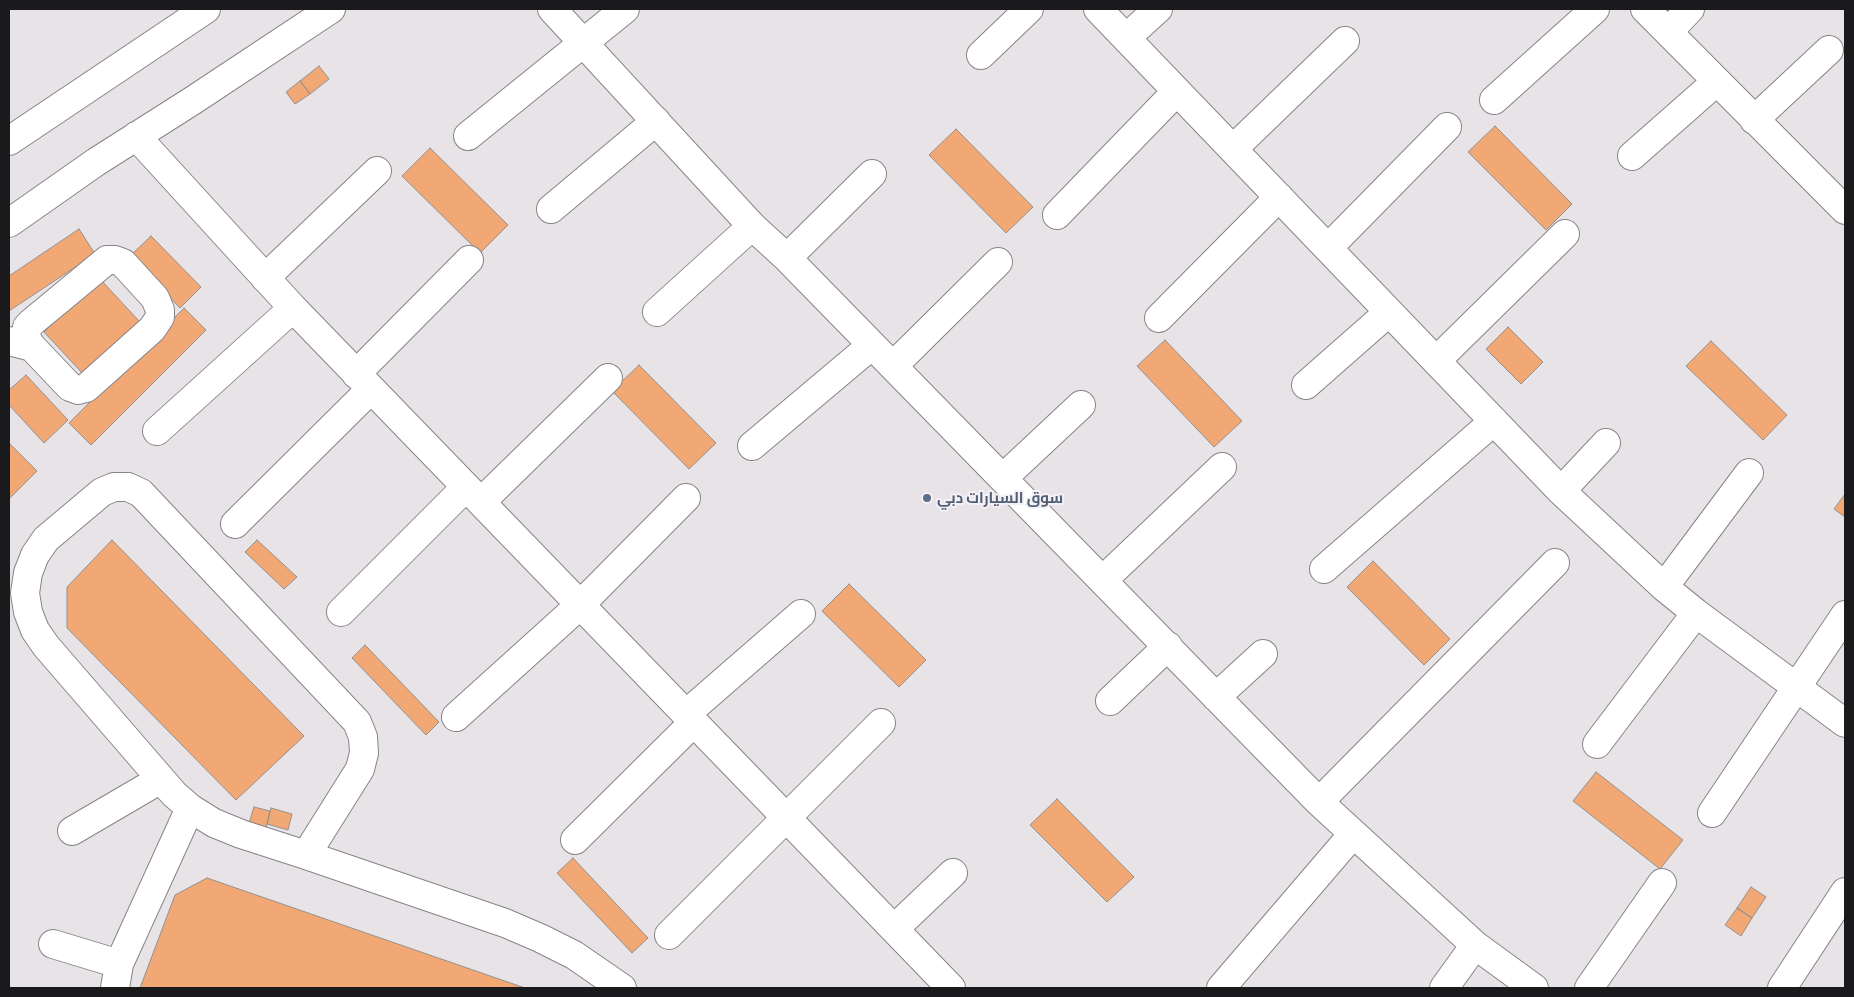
<!DOCTYPE html>
<html>
<head>
<meta charset="utf-8">
<style>
	body { margin:0 }
	#map { position:relative; width:1854px; height:997px; overflow:hidden; background:#e7e3e7; font-family:"Exo 2",sans-serif }
	canvas { display:block }
	.frame { position:absolute; inset:0; border:10px solid #1a191b; pointer-events:none }
</style>
</head>
<body>
<div id="map">
<canvas width="1854" height="997"></canvas>
<div class="frame"></div>
</div>
<script>
const c = document.querySelector('canvas').getContext('2d');
c.lineJoin = 'round';
function fillPath(path, color) { c.fillStyle = color; c.fill(path, 'evenodd'); }
const shape = rows => new Path2D(rows.map(r => 'M' + r).join(''));
function strokePath(path, color, width, dash) { c.strokeStyle = color; c.lineWidth = width; c.lineCap = dash ? 'butt' : 'round'; c.setLineDash(dash || []); c.stroke(path); }
function drawText(font, color, halo, rows, align = 'center') {
  c.font = font + ' "Exo 2",Cairo,sans-serif'; c.lineWidth = 4; c.setLineDash([]); c.textBaseline = 'middle'; c.strokeStyle = halo; c.fillStyle = color; for (const [text, x, y, turn = 0] of rows) {
    c.save(); c.translate(x, y); c.rotate((+turn || 0) * Math.PI / 180); c.textAlign = isNaN(turn) ? turn : align; if (halo) c.strokeText(text, 0, 0); c.fillText(text, 0, 0); c.restore();
  }
}
const building = shape([
	[319,66,329,79,310,94,300,81,319,66],
	[300,81,310,94,295,104,286,92,300,81],
	[1495,126,1572,204,1546,230,1468,152,1495,126],
	[956,129,1033,207,1006,233,929,155,956,129],
	[430,148,508,225,480,253,402,176,430,148],
	[79,229,95,254,9,311,9,276,79,229],
	[151,236,201,287,180,308,130,256,151,236],
	[100,279,140,322,84,375,44,332,100,279],
	[184,308,206,330,91,445,69,423,184,308],
	[1508,327,1543,362,1521,384,1486,349,1508,327],
	[1165,340,1242,421,1214,447,1137,366,1165,340],
	[1711,341,1787,415,1763,440,1686,366,1711,341],
	[639,365,716,443,689,469,612,391,639,365],
	[26,375,68,420,44,443,9,405,9,390,26,375],
	[9,443,37,471,9,499,9,443],
	[1845,494,1845,517,1834,509,1845,494],
	[112,540,304,736,236,800,67,628,67,587,112,540],
	[257,540,297,577,284,589,245,552,257,540],
	[1373,561,1450,639,1424,665,1347,587,1373,561],
	[849,584,926,660,899,687,822,611,849,584],
	[365,645,439,722,426,735,352,658,365,645],
	[1596,772,1683,840,1660,869,1573,801,1596,772],
	[1057,799,1134,877,1107,902,1030,825,1057,799],
	[254,807,270,811,266,828,249,823,254,807],
	[271,808,292,814,288,830,267,824,271,808],
	[573,858,648,938,632,953,557,873,573,858],
	[207,878,525,988,140,988,175,895,207,878],
	[1751,887,1766,897,1752,918,1737,908,1751,887],
	[1737,908,1752,918,1741,936,1725,925,1737,908]
]);
const minor = shape([
	[552,9,752,226,787,258,1319,802,1475,945,1534,988],
	[1098,9,1561,491,1664,587,1696,613,1845,723],
	[1645,9,1845,210],
	[1668,32,1690,9],
	[1126,38,1158,9],
	[981,55,1029,9],
	[1494,100,1595,9],
	[1754,120,1829,50],
	[136,136,293,308,951,988],
	[468,136,625,9],
	[9,141,206,9],
	[1233,149,1345,41],
	[1632,156,1716,82],
	[551,209,656,121],
	[1057,215,1177,91],
	[9,223,96,162,192,101,331,9],
	[1328,248,1447,127],
	[787,258,872,174],
	[265,278,377,171],
	[657,312,752,226],
	[1159,318,1279,197],
	[9,341,32,347,70,387,78,390,86,388,152,329,160,317,160,310,155,298,123,263,115,260,107,260,32,322,27,327,26,334,28,341,32,347],
	[1436,361,1565,234],
	[893,366,998,262],
	[356,374,469,260],
	[1306,385,1389,312],
	[157,431,293,308],
	[752,446,872,345],
	[1003,478,1081,405],
	[114,487,128,487,141,493,357,722,363,737,364,753,360,769,306,855,241,834,214,823,190,808,174,794,161,779,46,646,35,630,28,612,25,593,28,573,35,555,46,539,102,492,114,487],
	[1561,491,1606,443],
	[481,502,608,378],
	[235,524,371,389],
	[1324,569,1494,421],
	[1103,580,1222,467],
	[1664,587,1749,473],
	[341,612,466,487],
	[1216,697,1263,654],
	[1110,701,1168,646],
	[686,714,801,614],
	[456,717,580,605,686,498],
	[1597,744,1696,613],
	[1319,802,1555,563],
	[1712,813,1845,615],
	[72,831,161,779],
	[575,840,694,722],
	[306,855,505,923,540,938,574,955,622,988],
	[894,929,953,873],
	[669,935,881,723],
	[53,944,119,964],
	[115,988,119,964,190,808],
	[1221,988,1353,834],
	[1444,988,1475,945],
	[1589,988,1662,883],
	[1782,988,1845,892]
]);
const markers = [
	[927,498,5,"#5c6f8a"]
];
const serviceNames = [
	["سوق السيارات دبي",937,498]
];
fillPath(building, '#f1a875');
strokePath(building, '#94908d', 1);
strokePath(minor, '#878488', 30);
strokePath(minor, '#fff', 28);
for (const [x, y, r, color] of markers) { const dot = new Path2D(); dot.arc(x, y, r, 0, 2 * Math.PI); c.fillStyle = color; c.fill(dot); strokePath(dot, '#f4f0f5', 2); }
drawText('bold 15px', '#4e5e75', '#f4f0f5', serviceNames, 'left');
</script>
</body>
</html>
